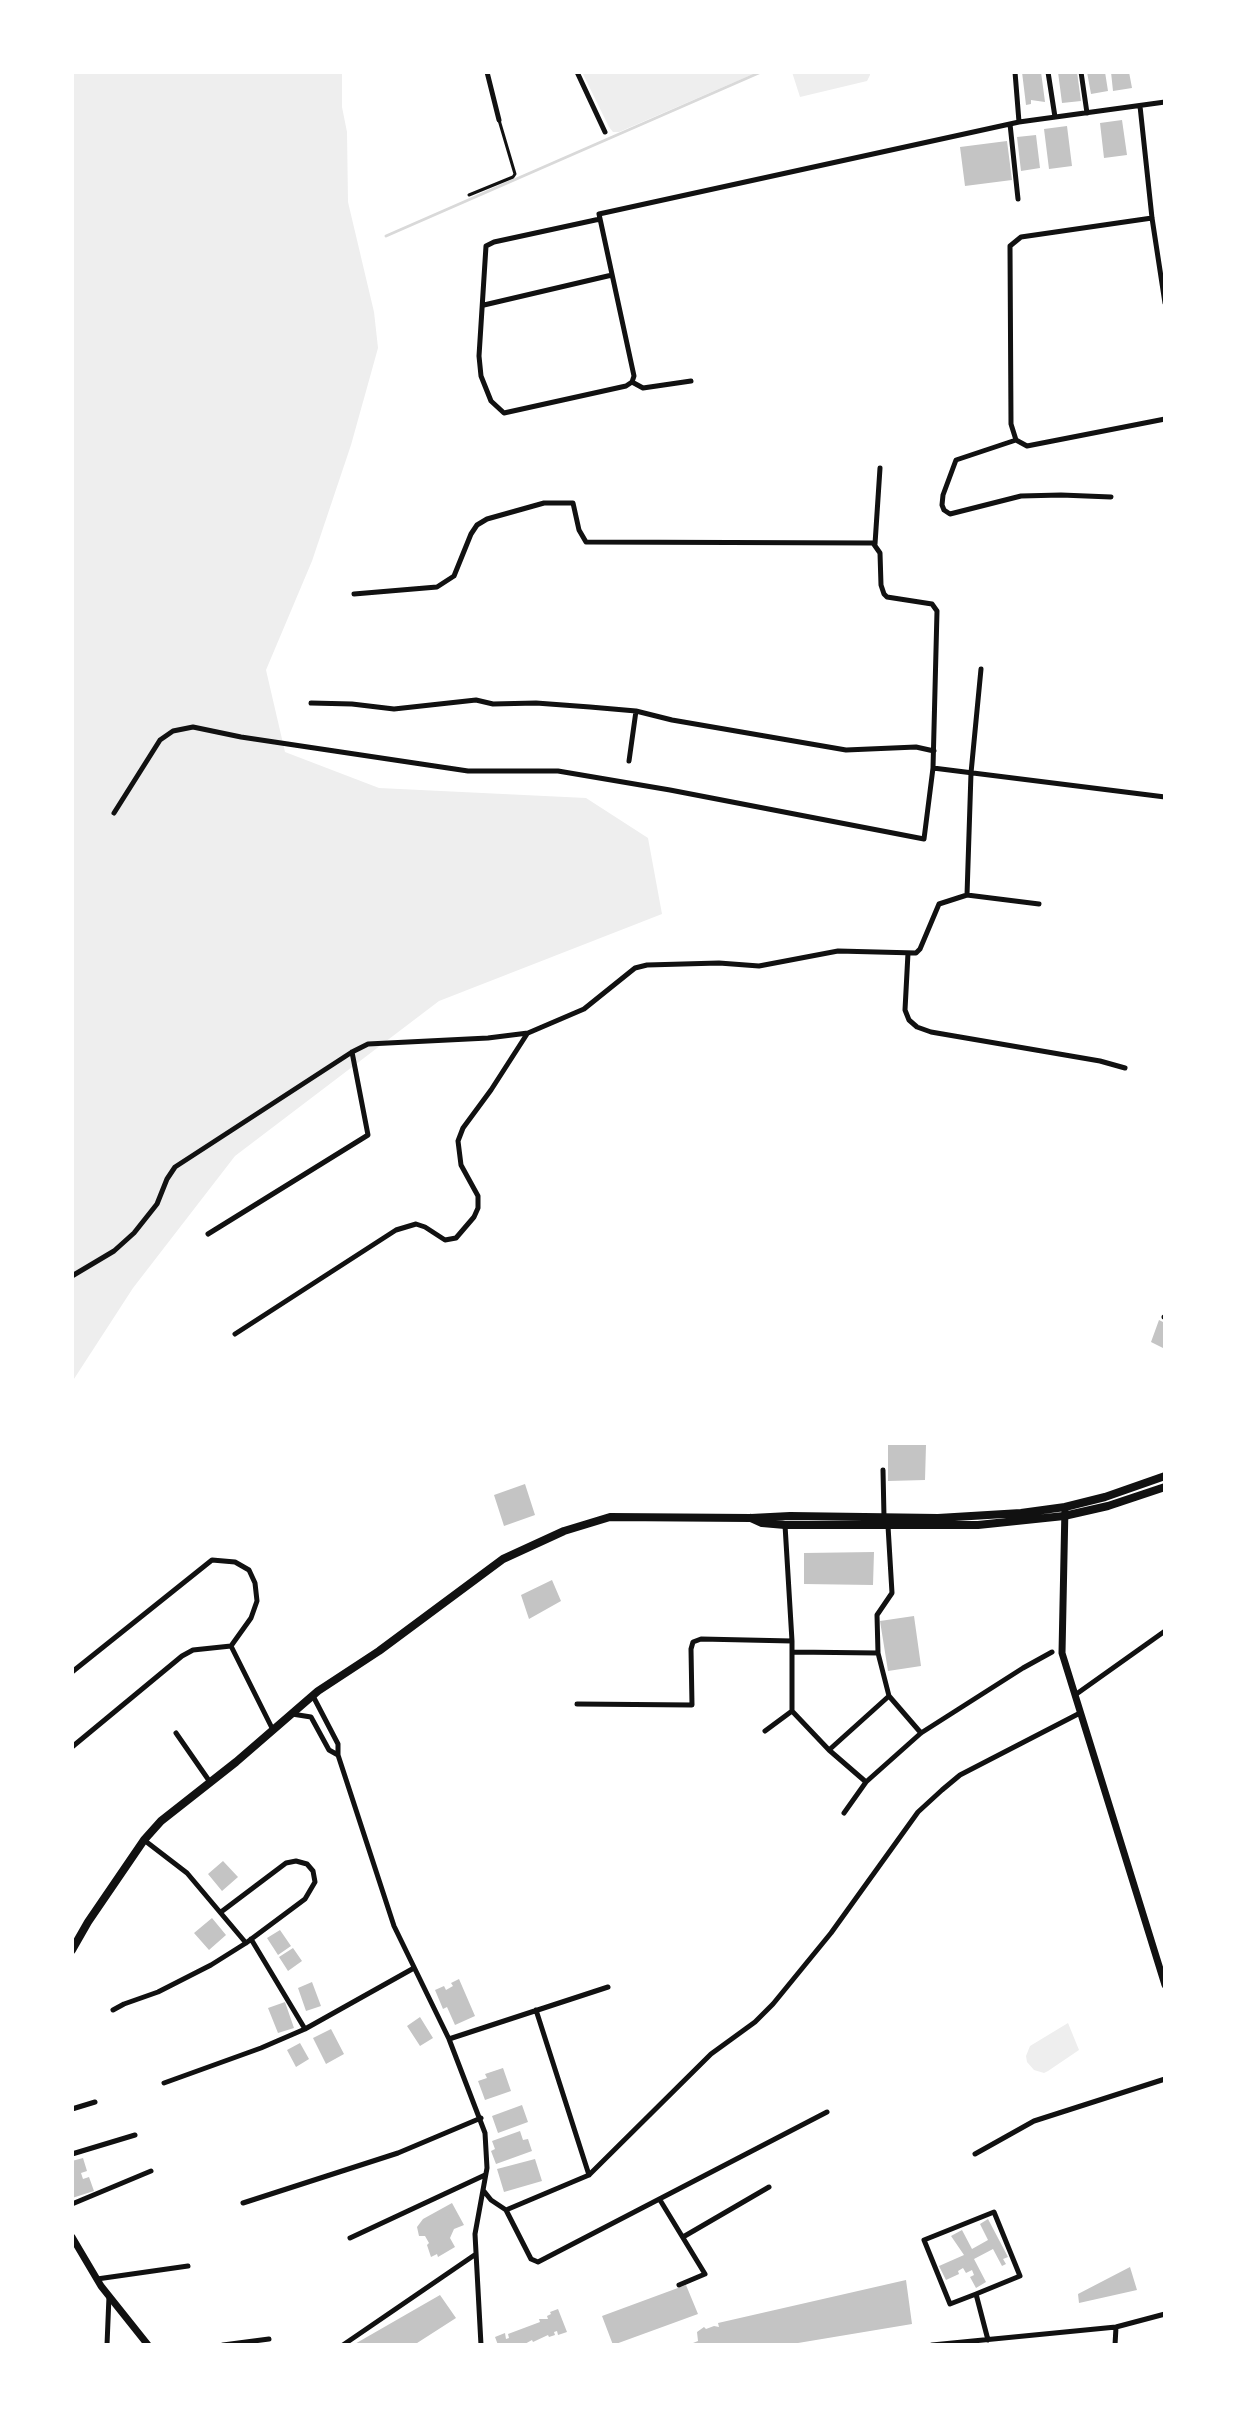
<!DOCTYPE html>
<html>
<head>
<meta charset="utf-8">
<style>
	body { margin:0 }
	#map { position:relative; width:1237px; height:2417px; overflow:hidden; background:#fff; font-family:Roboto,sans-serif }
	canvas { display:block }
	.frame { position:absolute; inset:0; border:74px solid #fff; pointer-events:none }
</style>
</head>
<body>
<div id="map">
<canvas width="1237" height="2417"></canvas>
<div class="frame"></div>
</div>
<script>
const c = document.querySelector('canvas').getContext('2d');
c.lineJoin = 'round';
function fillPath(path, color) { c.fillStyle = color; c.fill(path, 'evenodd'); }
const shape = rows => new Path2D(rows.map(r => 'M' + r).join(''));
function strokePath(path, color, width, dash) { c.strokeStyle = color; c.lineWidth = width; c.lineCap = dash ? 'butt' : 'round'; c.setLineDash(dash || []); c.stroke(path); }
const green = shape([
	[72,72,342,72,342,107,347,132,348,202,374,312,378,348,351,445,312,561,266,670,285,752,379,788,586,798,648,838,662,914,439,1001,235,1156,133,1288,72,1382],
	[582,72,758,72,619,132,613,132,609,127],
	[792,72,870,72,870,75,867,81,800,97],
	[1068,2023,1079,2050,1048,2071,1044,2073,1034,2070,1027,2062,1026,2056,1030,2046]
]);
const stream = shape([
	[386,236,761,72]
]);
const building = shape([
	[1022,72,1041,72,1045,102,1031,100,1031,104,1026,105],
	[1058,72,1077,72,1081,101,1062,103],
	[1087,72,1105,72,1108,91,1091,94],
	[1111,72,1129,72,1132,88,1113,91],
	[1122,120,1127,155,1104,158,1100,123],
	[1067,126,1072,166,1049,169,1044,129],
	[1036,135,1040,168,1021,171,1017,137],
	[1007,141,1012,180,965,186,960,147],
	[1159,1320,1165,1323,1165,1349,1151,1342],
	[888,1445,926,1445,925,1480,888,1481],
	[525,1484,535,1515,504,1526,494,1495],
	[874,1552,873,1585,804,1584,804,1553],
	[552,1580,561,1601,529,1619,521,1595],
	[914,1616,921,1666,888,1671,880,1621],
	[223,1861,238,1877,222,1891,208,1874],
	[212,1918,226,1935,209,1950,194,1933],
	[280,1930,291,1946,278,1955,267,1938],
	[293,1948,302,1961,288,1971,279,1957],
	[459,1979,475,2016,455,2025,447,2007,443,2009,435,1990,444,1986,446,1990,453,1986,451,1983],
	[312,1982,321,2006,306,2011,298,1988],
	[285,2002,294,2028,278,2033,268,2008],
	[420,2017,433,2038,420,2046,407,2026],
	[331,2029,344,2054,326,2064,313,2038],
	[300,2043,309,2059,296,2067,287,2050],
	[503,2068,511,2091,485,2100,478,2081,487,2078,485,2074],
	[522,2105,528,2122,498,2133,492,2116],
	[520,2131,523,2140,528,2139,532,2151,496,2164,491,2151,495,2149,492,2141],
	[83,2158,87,2171,81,2173,83,2179,89,2177,94,2191,72,2198,72,2161],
	[535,2159,542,2181,504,2192,497,2169],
	[452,2203,464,2225,454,2229,450,2238,455,2247,438,2257,437,2254,431,2257,427,2245,429,2243,425,2236,419,2236,417,2227,423,2219],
	[988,2219,1008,2257,1003,2259,1006,2264,1002,2266,993,2249,974,2259,986,2282,976,2288,970,2277,974,2275,972,2270,966,2273,963,2268,958,2271,959,2274,946,2280,939,2266,964,2255,951,2236,962,2230,972,2249,988,2240,980,2224],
	[1130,2267,1137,2290,1079,2303,1078,2294],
	[906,2280,912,2324,786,2345,688,2345,698,2341,697,2332,704,2327,706,2329,714,2326,719,2327,718,2323],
	[686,2285,698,2314,613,2345,602,2316],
	[440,2295,456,2318,414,2345,353,2345],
	[558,2309,567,2332,558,2335,557,2331,554,2332,555,2335,549,2337,548,2335,533,2342,532,2340,523,2345,498,2345,495,2337,505,2333,506,2339,509,2338,508,2334,540,2322,539,2319,548,2319,547,2316,551,2314,550,2312]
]);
const service = shape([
	[469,195,513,177,515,174,499,120]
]);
const minor = shape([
	[487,72,499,120],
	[577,72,605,132],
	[1015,72,1019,122],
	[1048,72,1055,117],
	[1081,72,1087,113],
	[1140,106,1152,218,1165,303],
	[1010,124,1018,199],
	[1152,218,1021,237,1010,246,1011,424,1016,440,1027,446,1165,419],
	[600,219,494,242,486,246,479,356,481,376,491,401,504,413,626,386,632,382],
	[484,305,612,275],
	[632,382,634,376,599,214,1019,122,1165,102],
	[632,382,643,388,691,381],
	[1016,440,956,460,943,495,942,505,944,510,950,514,1021,496,1061,495,1111,497],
	[875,544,880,468],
	[354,594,437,587,454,576,471,534,477,525,487,519,544,503,573,503,579,530,586,542,873,543,880,553,881,585,884,594,887,597,932,604,937,611,933,768,1165,797],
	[981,669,971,773,967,895,1039,904],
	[311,703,352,704,394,709,476,700,493,704,536,703,590,707,636,711,672,720,846,750,916,747,934,751],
	[629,761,636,711],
	[114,813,160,740,173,731,193,727,241,737,468,771,558,771,670,790,924,839,933,768],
	[908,953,905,1010,909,1020,917,1027,931,1032,1100,1061,1125,1068],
	[208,1234,368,1135,352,1052],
	[72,1276,114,1251,134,1233,157,1204,167,1179,175,1167,352,1052,368,1044,488,1038,528,1033,584,1009,635,968,647,965,719,963,759,966,838,951,916,953,920,949,939,904,967,895],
	[1164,1317,1165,1317],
	[235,1334,396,1230,416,1224,425,1227,445,1240,456,1238,474,1217,478,1208,478,1196,461,1165,458,1141,463,1128,491,1090,527,1034],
	[883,1470,884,1517],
	[785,1525,792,1641,792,1711,829,1750,866,1782],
	[888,1526,892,1593,877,1615,878,1653,889,1696,921,1733],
	[231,1646,273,1730],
	[792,1652,878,1653],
	[72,1672,212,1560,235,1562,249,1570,255,1583,257,1601,251,1618,231,1646,193,1650,182,1656,72,1747],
	[1075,1695,1165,1631],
	[313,1696,338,1744,338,1755,394,1926,449,2039,485,2133,487,2168,475,2234,481,2345],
	[577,1704,692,1705,691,1649,693,1642,701,1639,792,1641],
	[292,1714,311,1717,329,1750,338,1755],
	[765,1731,792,1711],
	[176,1733,210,1782],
	[829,1750,889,1696],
	[844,1813,866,1782,921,1733,1023,1668,1052,1652],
	[144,1840,187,1873,246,1943],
	[251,1939,305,2029],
	[113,2010,124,2004,158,1992,211,1965,246,1943,305,1899,315,1882,313,1871,307,1864,296,1861,286,1863,221,1912],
	[536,2010,589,2175],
	[449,2039,608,1987],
	[164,2083,261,2048,305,2029,414,1968],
	[72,2109,95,2102],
	[72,2154,135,2135],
	[975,2154,1034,2121,1165,2079],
	[483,2190,491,2200,506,2210,531,2259,538,2262,827,2112],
	[660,2200,705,2274,679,2285],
	[243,2203,398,2153,481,2118],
	[72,2204,151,2171],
	[506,2210,589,2175,711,2054,755,2022,773,2004,831,1933,918,1812,942,1790,960,1775,1080,1713],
	[683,2237,769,2187],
	[350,2238,485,2175],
	[97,2279,188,2266],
	[976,2294,1020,2276,994,2212,924,2240,950,2304,976,2294,988,2340],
	[107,2345,109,2296],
	[223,2345,269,2339],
	[343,2345,476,2254],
	[932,2345,1116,2327,1165,2314],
	[1115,2345,1116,2327]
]);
const tertiary = shape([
	[1065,1507,1062,1653,1165,1985],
	[72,2237,101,2286,148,2345]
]);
const secondary = shape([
	[751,1518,762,1523,785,1525,978,1525,1064,1516,1108,1506,1165,1487],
	[72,1950,88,1922,144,1840,161,1821,236,1762,318,1691,379,1651,503,1559,564,1531,610,1517,751,1518,790,1516,938,1518,1021,1513,1065,1507,1105,1497,1165,1476]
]);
fillPath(green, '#eee');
strokePath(stream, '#d9d9d9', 3);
fillPath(building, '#c4c4c4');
strokePath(service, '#111', 3);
strokePath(minor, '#111', 5);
strokePath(tertiary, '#111', 7);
strokePath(secondary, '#111', 8);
</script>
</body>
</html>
